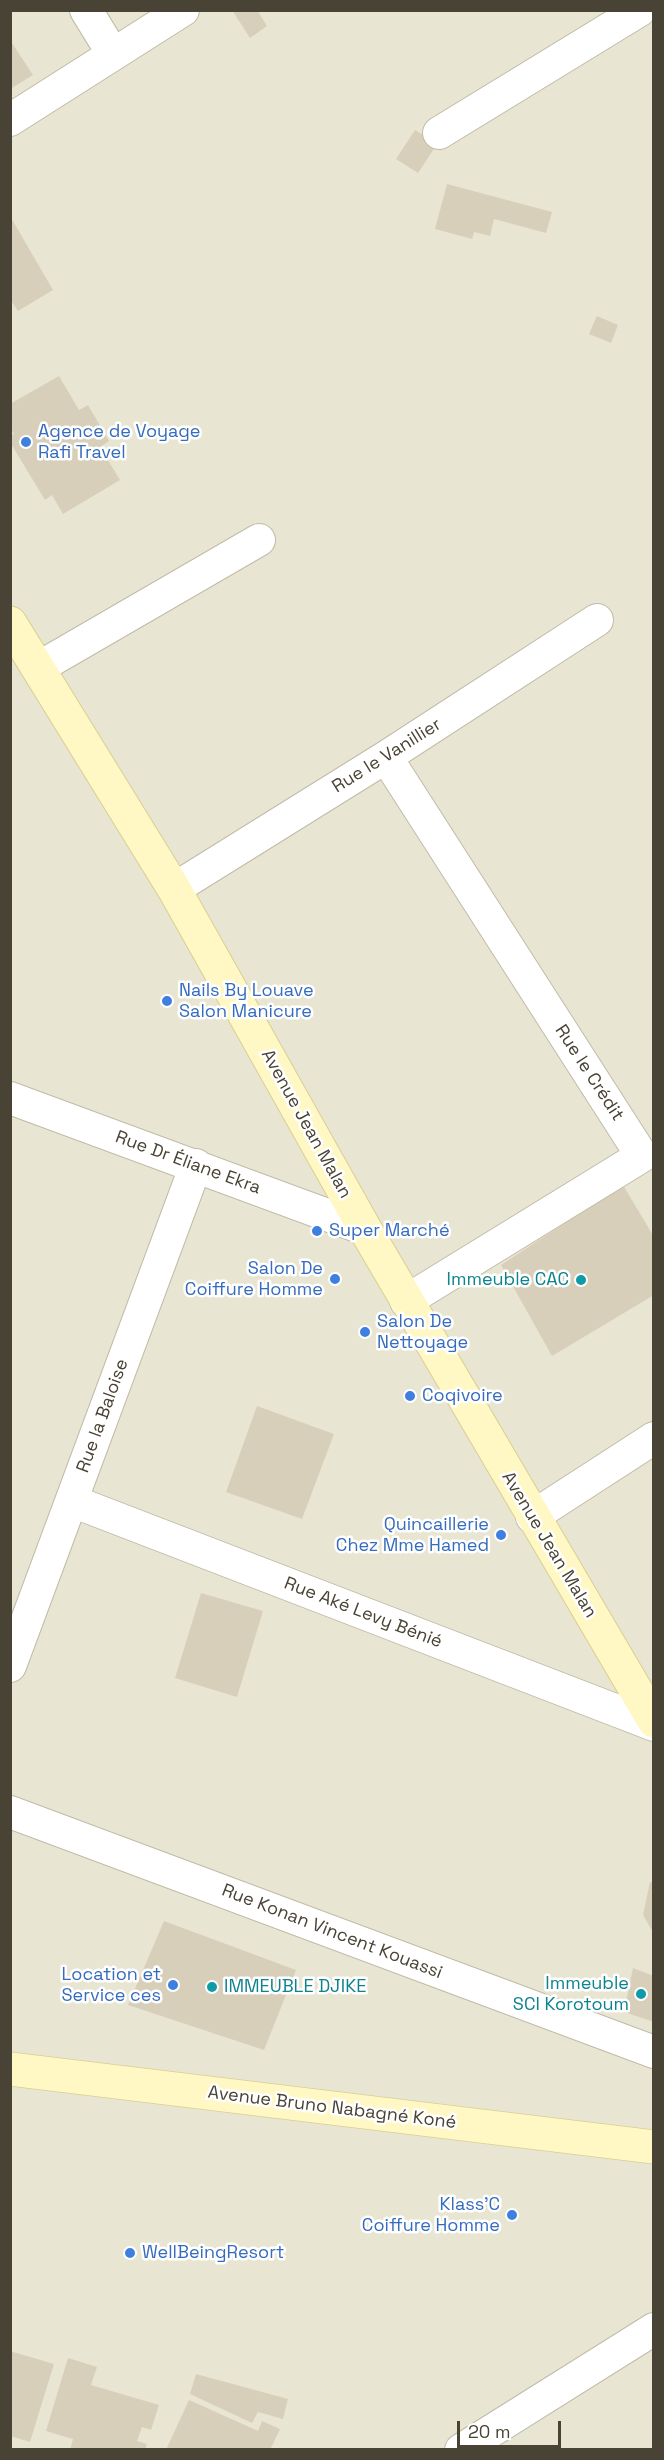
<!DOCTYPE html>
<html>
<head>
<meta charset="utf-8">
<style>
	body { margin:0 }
	#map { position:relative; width:664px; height:2460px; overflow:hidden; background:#f5f2e6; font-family:"Space Grotesk",sans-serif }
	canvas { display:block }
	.frame { position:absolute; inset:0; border:12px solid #484334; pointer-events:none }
	.scale { position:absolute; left:457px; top:2421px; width:104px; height:27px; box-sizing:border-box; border:3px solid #484334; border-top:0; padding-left:8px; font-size:18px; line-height:21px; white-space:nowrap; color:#484334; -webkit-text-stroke:4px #fff; paint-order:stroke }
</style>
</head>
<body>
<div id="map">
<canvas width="664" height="2460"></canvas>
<div class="frame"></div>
<div class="scale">20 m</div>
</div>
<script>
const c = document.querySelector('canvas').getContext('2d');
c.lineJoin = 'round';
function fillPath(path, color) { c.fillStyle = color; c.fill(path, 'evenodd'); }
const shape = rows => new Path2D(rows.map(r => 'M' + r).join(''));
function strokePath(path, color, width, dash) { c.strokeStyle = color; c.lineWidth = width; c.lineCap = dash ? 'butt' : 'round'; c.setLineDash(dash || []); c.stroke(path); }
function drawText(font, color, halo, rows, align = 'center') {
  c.font = font + ' "Space Grotesk",sans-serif'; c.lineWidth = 5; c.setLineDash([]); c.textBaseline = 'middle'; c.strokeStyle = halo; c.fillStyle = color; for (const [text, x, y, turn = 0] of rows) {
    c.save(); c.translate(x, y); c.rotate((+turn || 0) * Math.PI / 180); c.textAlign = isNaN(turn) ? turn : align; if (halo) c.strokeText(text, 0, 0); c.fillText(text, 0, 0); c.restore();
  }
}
const residential = shape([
	[11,11,653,11,653,2449,11,2450]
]);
const building = shape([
	[232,10,257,10,267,26,250,38],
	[10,40,33,75,10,89],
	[415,130,437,144,418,173,396,159],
	[447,184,552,212,546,233,494,219,490,236,474,232,472,239,435,229],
	[10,216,53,290,18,311,10,299],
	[597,316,618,325,611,343,589,334],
	[59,376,79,410,88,405,109,441,100,447,120,480,63,514,52,495,45,500,10,442,10,436,14,434,10,427,10,404],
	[623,1185,654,1237,654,1295,552,1356,501,1265],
	[257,1406,334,1434,302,1519,226,1492],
	[201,1593,263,1611,237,1697,175,1678],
	[650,1882,654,1883,654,1934,643,1915],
	[164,1921,296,1970,264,2050,128,2005],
	[633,1968,654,1976,654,2022,624,2012],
	[10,2351,54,2364,30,2442,10,2436],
	[68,2358,97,2367,91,2385,159,2405,151,2430,142,2427,137,2441,147,2444,145,2450,70,2450,73,2439,46,2431],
	[196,2374,288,2399,283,2419,258,2412,252,2423,190,2394],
	[189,2400,258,2431,262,2421,280,2429,270,2450,166,2450]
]);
const street = shape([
	[86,10,113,54],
	[10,120,183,10],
	[439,133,640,10],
	[38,668,259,540],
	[386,757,642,1156,406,1301],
	[174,889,386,757,597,620],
	[10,1098,365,1229],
	[72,1501,654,1725],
	[532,1517,654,1438],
	[10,1666,196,1165],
	[10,1812,654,2052],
	[461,2450,654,2329]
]);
const secondary = shape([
	[10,623,174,889,365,1229,654,1721],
	[10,2069,654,2147]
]);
const markers = [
	[26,442,6,"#3f7fe0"],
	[167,1001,6,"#3f7fe0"],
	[317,1231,6,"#3f7fe0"],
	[335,1279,6,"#3f7fe0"],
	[581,1280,6,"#0f9aa8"],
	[365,1332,6,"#3f7fe0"],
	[410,1396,6,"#3f7fe0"],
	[501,1535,6,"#3f7fe0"],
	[173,1985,6,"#3f7fe0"],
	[212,1987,6,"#0f9aa8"],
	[641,1994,6,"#0f9aa8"],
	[512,2215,6,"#3f7fe0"],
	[130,2253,6,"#3f7fe0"]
];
const shopNames = [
	["Agence de Voyage",38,432],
	["Rafi Travel",38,453],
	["Nails By Louave",179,991],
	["Salon Manicure",179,1012],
	["Super Marché",329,1231],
	["Salon De",323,1269,"right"],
	["Coiffure Homme",323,1290,"right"],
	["Salon De",377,1322],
	["Nettoyage",377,1343],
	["Coqivoire",422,1396],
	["Quincaillerie",489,1525,"right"],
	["Chez Mme Hamed",489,1546,"right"],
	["Location et",161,1975,"right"],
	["Service ces",161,1996,"right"],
	["Klass'C",500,2205,"right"],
	["Coiffure Homme",500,2226,"right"],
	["WellBeingResort",142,2253]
];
const streetNames = [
	["Rue le Vanillier",387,756,-32],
	["Rue le Crédit",589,1073,57],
	["Avenue Jean Malan",306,1124,61],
	["Rue Dr Éliane Ekra",188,1163,20],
	["Rue la Baloise",103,1416,-70],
	["Avenue Jean Malan",549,1545,59],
	["Rue Aké Levy Bénié",363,1613,21],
	["Rue Konan Vincent Kouassi",332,1932,21],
	["Avenue Bruno Nabagné Koné",332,2108,7]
];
const cultureNames = [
	["Immeuble CAC",569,1280],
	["Immeuble",629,1984],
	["SCI Korotoum",629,2005],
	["IMMEUBLE DJIKE",224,1987,"left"]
];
fillPath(residential, '#e9e5d3');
fillPath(building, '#d8cfba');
strokePath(street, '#c1bba7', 34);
strokePath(secondary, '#d9cf90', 35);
strokePath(street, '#fff', 32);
strokePath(secondary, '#fff8c5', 33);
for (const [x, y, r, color] of markers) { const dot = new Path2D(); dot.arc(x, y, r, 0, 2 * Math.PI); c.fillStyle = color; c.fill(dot); strokePath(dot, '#fff', 2); }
drawText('18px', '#366cbe', '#fff', shopNames, 'left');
drawText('18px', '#484334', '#fff', streetNames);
drawText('18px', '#0d838f', '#fff', cultureNames, 'right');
</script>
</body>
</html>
